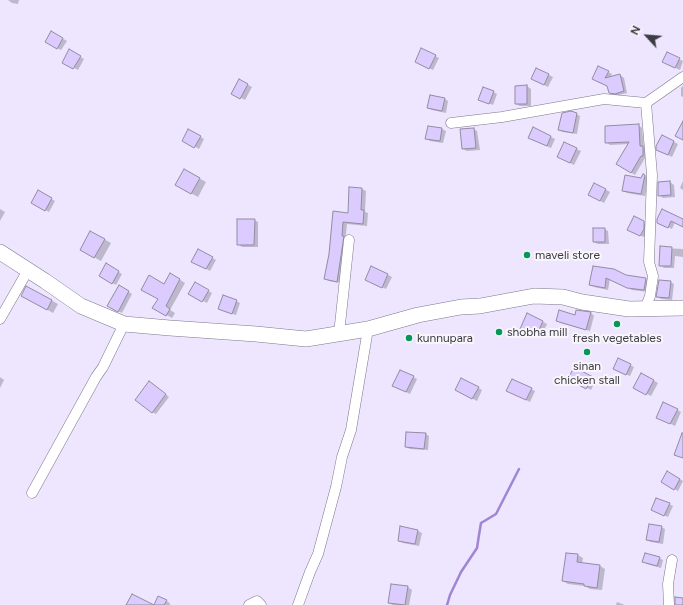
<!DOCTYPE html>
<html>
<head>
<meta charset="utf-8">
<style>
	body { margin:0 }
	#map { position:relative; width:683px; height:605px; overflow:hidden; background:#ede6fe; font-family:Figtree,sans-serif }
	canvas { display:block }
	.north { position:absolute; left:627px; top:16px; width:40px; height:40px; -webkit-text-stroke:3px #f8f6fb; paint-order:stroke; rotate:296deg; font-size:11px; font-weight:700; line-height:16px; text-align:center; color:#3c3a43 }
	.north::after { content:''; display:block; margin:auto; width:14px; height:18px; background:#3c3a43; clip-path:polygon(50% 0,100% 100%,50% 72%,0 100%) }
</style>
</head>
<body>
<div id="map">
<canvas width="683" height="605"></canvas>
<div class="north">N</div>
</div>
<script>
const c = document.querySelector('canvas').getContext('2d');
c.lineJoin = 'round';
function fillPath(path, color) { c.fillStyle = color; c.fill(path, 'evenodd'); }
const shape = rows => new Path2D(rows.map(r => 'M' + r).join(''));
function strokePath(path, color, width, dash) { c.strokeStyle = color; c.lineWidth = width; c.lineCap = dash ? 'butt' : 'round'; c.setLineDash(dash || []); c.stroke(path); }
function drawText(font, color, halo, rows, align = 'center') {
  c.font = font + ' Figtree,sans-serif'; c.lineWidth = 4; c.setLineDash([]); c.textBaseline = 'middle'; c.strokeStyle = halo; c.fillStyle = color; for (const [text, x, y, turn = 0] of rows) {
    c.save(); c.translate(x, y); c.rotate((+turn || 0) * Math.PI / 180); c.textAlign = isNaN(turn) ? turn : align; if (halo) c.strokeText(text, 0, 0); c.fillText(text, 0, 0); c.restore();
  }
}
const shadow = shape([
	[8,0,19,0,18,4,12,3],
	[51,32,67,41,61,50,46,42],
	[70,51,84,59,78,70,63,62],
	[667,54,683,61,680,70,667,64],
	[435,56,439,58,433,70,420,64],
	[537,69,553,77,548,87,536,81],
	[608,72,612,74,610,78,620,75,624,78,627,93,619,95,614,95,610,92,608,86,597,80],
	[239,80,252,87,245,100,232,93],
	[527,86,531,89,531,106,520,106,516,104],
	[683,86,683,97,681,96,681,88],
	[493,92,497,94,493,105,483,101],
	[445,99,448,101,446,113,432,110,428,108],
	[576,114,580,116,577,134,563,132,559,130],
	[638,125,642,128,644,147,646,149,646,158,645,158,635,175,617,164,629,144,610,145,606,142],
	[442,129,446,131,443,143,430,141,426,138],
	[474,129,477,131,480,150,467,151,463,149],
	[534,129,555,139,551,148,533,140],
	[189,130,204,139,199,149,183,140],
	[662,136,678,144,672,157,662,152],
	[565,144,581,151,574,165,562,159],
	[184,170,206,182,198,197,176,185],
	[645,176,649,178,645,196,627,193,623,190,642,179],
	[683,181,683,190,680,188],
	[670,182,674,185,675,197,663,198,659,195],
	[595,184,610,192,604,203,593,197],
	[350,188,362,189,366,191,365,212,368,213,367,226,347,224,341,283,329,281,325,279,330,254,334,212,349,214],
	[39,192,55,201,49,212,33,203],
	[0,209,5,212,0,221],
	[254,220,258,222,258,247,242,247,238,244],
	[683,220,683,226,675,222,672,229,658,222],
	[643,222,648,225,647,231,644,237,632,232],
	[604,229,608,231,609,244,598,244,594,242],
	[91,232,111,243,101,261,81,250],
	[661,248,683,249,683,257,675,256,674,268,664,268,660,265],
	[199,251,216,260,210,271,193,261],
	[107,265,122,274,116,285,100,276],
	[372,267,392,277,386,289,370,281],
	[594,267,626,276,646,279,650,281,648,292,632,290,610,279,608,290,594,287,591,285],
	[171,274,185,283,170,310,175,313,172,318,154,308],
	[670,282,674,284,672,300,661,299,658,297],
	[195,284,212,293,207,303,190,294],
	[119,286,132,294,122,313,112,308],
	[27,287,58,304,53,313,22,295],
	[236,301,240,303,236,315,223,311],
	[591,313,594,316,590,331,561,323,557,321],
	[528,314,547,324,540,338,525,331],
	[630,365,634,367,630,376,618,371],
	[574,368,596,380,591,390,569,378],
	[642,374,658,383,651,396,634,387],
	[0,377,4,380,0,388],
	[413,377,417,379,410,394,398,388],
	[462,379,482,390,477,401,456,390],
	[153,384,169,397,156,414,152,412],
	[531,389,535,391,530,402,512,393],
	[677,410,681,412,675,426,661,419],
	[426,434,429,436,428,450,410,449,406,447],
	[668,472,683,481,678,491,662,482],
	[669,504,673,506,668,517,656,512],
	[661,527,665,529,663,544,651,542,647,540],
	[418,531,422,533,419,546,403,543,399,541],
	[578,555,583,558,582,564,600,566,605,569,602,590,590,589,585,586,568,584,563,581],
	[659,558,663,560,661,568,647,564,643,561],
	[392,585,408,587,412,590,409,605,393,605,389,603],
	[166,601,170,603,169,604,171,605,155,605],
	[617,602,625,605,616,605]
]);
const stream = shape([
	[447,605,450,595,461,572,477,548,479,535,481,523,496,514,519,469]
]);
const building = shape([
	[51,31,63,38,57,49,45,42,51,31],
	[421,48,436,55,429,69,415,62,421,48],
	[69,49,81,56,73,69,62,63,69,49],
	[667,52,680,58,675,68,662,62,667,52],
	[598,66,609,71,605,78,620,74,624,91,615,94,609,93,607,86,592,79,598,66],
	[536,68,549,74,544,85,531,79,536,68],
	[239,79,248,84,240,99,231,94,239,79],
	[527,85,527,104,515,104,515,86,527,85],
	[483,87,494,91,489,104,478,100,483,87],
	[430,95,445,98,442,111,427,108,430,95],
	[571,111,577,113,573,133,558,130,562,113,571,111],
	[683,121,683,140,675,136,683,121],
	[639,124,640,146,643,146,643,156,641,156,631,173,616,164,629,142,605,143,605,126,639,124],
	[428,126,442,128,440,141,425,139,428,126],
	[533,127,551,136,547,146,528,138,533,127],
	[474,128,476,148,462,149,460,129,474,128],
	[188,129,201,136,194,148,182,141,188,129],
	[662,135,674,141,668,155,656,150,656,146,662,135],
	[564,142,577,148,570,163,557,157,564,142],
	[184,169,200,178,191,194,175,185,184,169],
	[643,174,645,175,641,194,622,191,625,175,641,178,643,174],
	[670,181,671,195,658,196,658,182,670,181],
	[594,183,606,189,600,201,588,195,594,183],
	[349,187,362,188,361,210,364,210,363,224,343,222,342,236,344,236,337,282,324,279,329,254,333,211,348,213,349,187],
	[38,190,52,198,45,211,31,203,38,190],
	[662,209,683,219,683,227,671,221,668,228,657,223,657,219,662,209],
	[634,216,644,221,644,229,640,236,627,230,634,216],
	[237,219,255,219,254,245,237,245,237,219],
	[593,228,605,228,605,242,593,242,593,228],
	[90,231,105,239,94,258,80,250,90,231],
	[660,246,672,247,671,266,659,266,660,246],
	[198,249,213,257,206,269,191,262,198,249],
	[106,263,119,271,112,284,99,276,106,263],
	[371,266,388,274,382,288,365,280,371,266],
	[593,266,614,269,626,275,646,278,644,290,627,288,606,278,605,288,589,285,593,266],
	[170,273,180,279,166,306,170,309,166,316,152,308,158,299,141,290,149,275,164,284,170,273],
	[659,280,671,281,669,298,656,297,659,280],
	[195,282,209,290,202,302,188,294,195,282],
	[119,285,129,291,118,312,107,306,119,285],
	[26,286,52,300,47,310,21,296,26,286],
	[223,295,237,300,232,314,218,309,223,295],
	[559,310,575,315,576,310,591,312,586,330,556,321,559,310],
	[527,313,543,321,536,337,520,329,527,313],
	[618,358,631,364,626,375,613,369,618,358],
	[574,367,593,377,586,389,568,379,574,367],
	[400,370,414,376,406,392,392,386,400,370],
	[641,373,654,380,646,395,633,388,641,373],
	[461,378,479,387,472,399,455,390,461,378],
	[512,379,532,388,526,400,506,391,512,379],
	[149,381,166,394,152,413,135,400,149,381],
	[663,402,678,409,670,424,656,418,663,402],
	[406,432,426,433,424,449,405,447,406,432],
	[682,433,683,433,683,458,674,455,682,433],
	[667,471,680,479,674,490,661,482,667,471],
	[656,498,670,503,664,516,651,510,656,498],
	[649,524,662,526,659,542,646,540,649,524],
	[400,526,418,530,415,544,398,541,400,526],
	[566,553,578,554,577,562,600,565,597,588,584,586,584,584,562,581,566,553],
	[645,553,660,557,657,566,642,562,645,553],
	[391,584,408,586,405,605,388,603,391,584],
	[132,594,154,605,158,596,167,600,164,605,126,605,132,594],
	[675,597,683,598,683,605,675,605,675,597]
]);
const street = shape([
	[451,123,502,117,604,99,646,103],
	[645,309,650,296,653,276,649,262,652,175,646,103,683,77],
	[0,319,28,270],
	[339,334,349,240],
	[32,493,96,377,103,367,124,324],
	[249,605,257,601,261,605],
	[298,605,310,572,318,554,336,487,342,457,351,430,368,329],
	[669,605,668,584,672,560]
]);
const secondary = shape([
	[0,252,45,281,81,306,124,324,170,328,256,334,306,339,368,329,418,315,461,307,480,306,534,296,563,297,582,302,629,309,683,308]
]);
const markers = [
	[527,255,4,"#079859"],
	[617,324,4,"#079859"],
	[499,332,4,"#079859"],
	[409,338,4,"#079859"],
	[587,352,4,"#079859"]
];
const poiNames = [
	["maveli store",535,255],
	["shobha mill",507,332],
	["kunnupara",417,338],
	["fresh vegetables",617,338,"center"],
	["sinan",587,366,"center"],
	["chicken stall",587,380,"center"]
];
fillPath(shadow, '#0003');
strokePath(stream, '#a085d4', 2.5);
fillPath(building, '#dbcbfe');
strokePath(building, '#928ca1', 1);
strokePath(street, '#7e778c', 11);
strokePath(secondary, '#7e778c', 16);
strokePath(street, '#fff', 10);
strokePath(secondary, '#fff', 15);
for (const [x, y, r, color] of markers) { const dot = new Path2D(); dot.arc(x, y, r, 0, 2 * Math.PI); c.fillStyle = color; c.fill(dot); strokePath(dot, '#f8f6fb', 1.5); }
drawText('12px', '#3c3a43', '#f8f6fb', poiNames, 'left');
</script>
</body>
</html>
